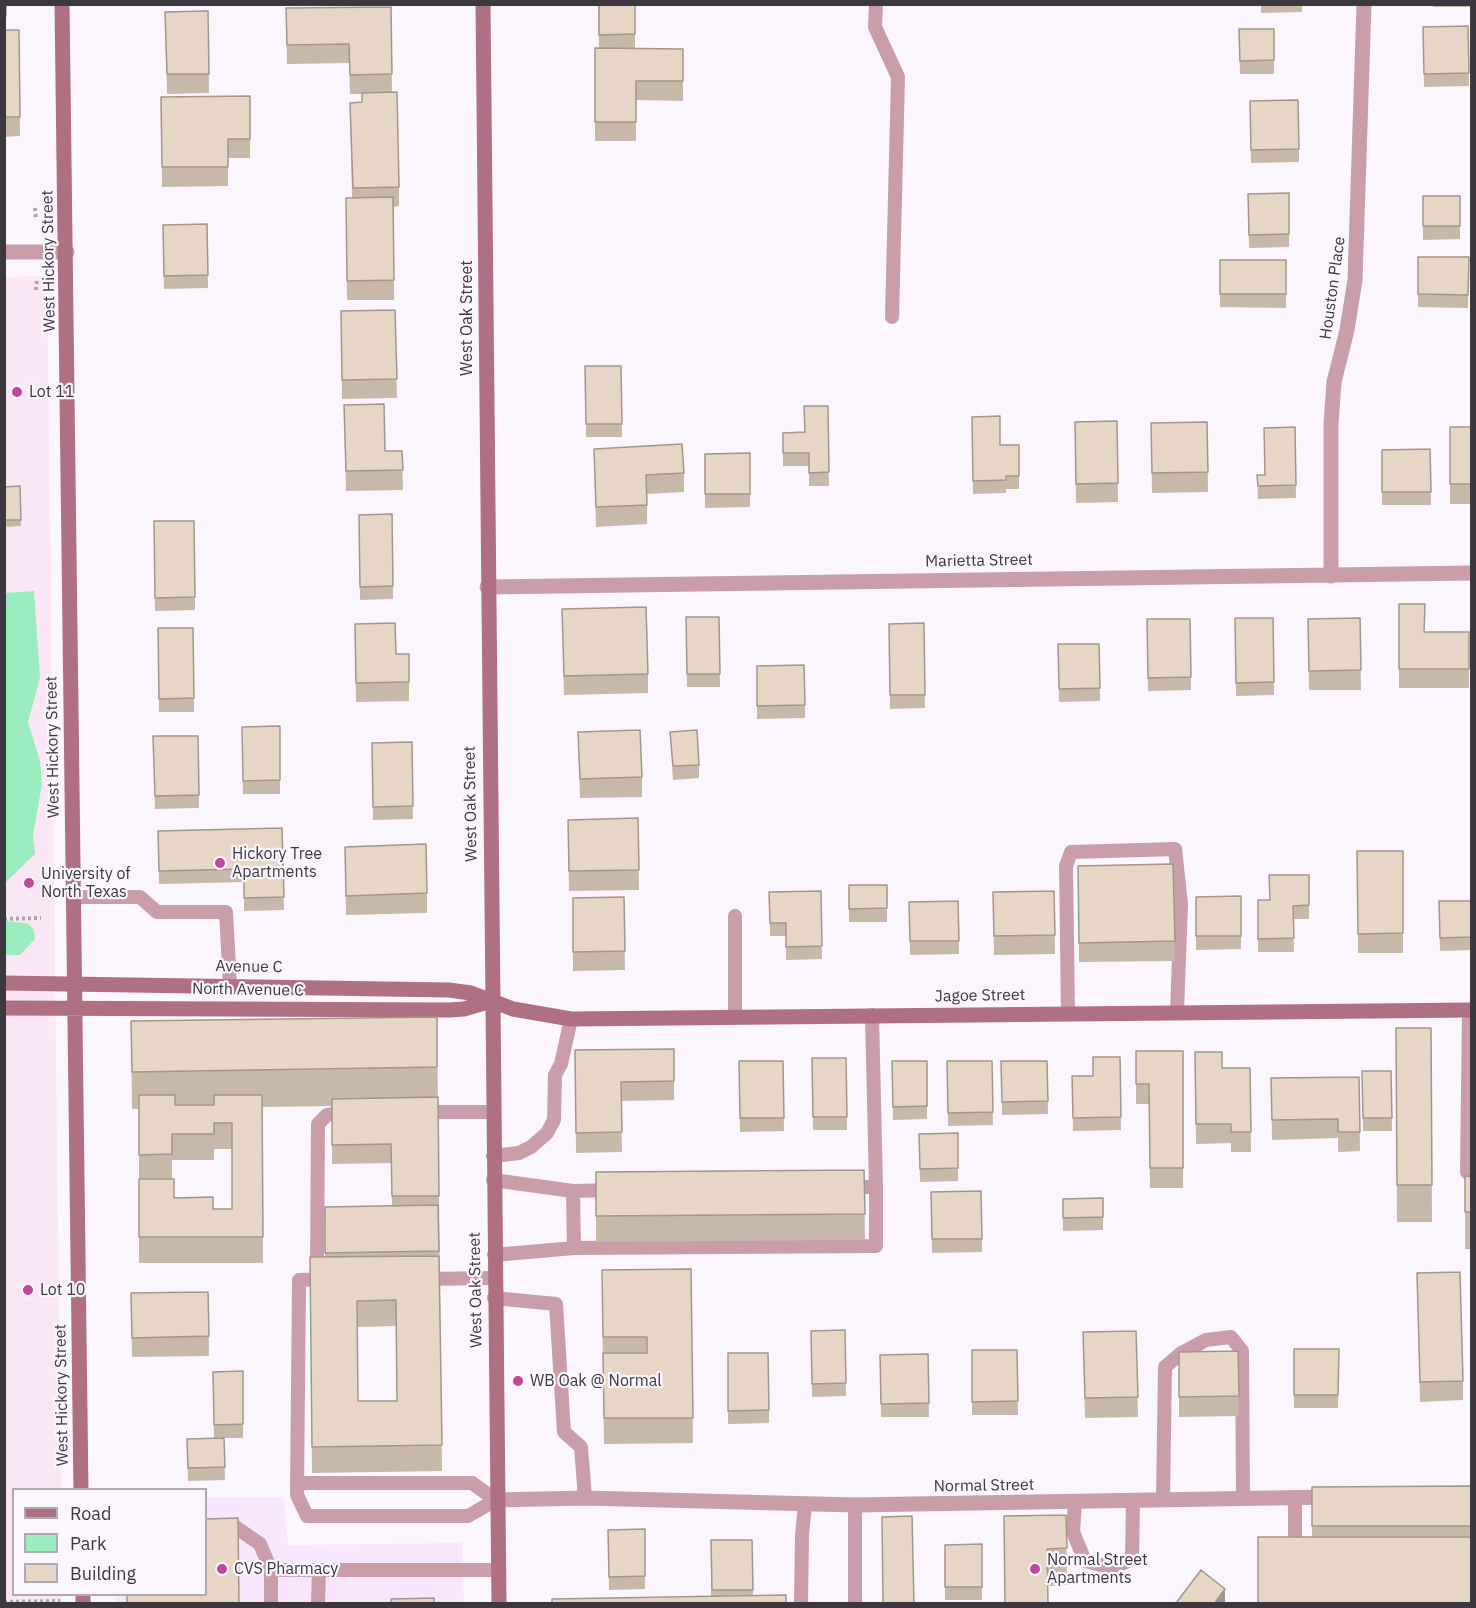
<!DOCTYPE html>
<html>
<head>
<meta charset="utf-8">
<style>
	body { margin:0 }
	#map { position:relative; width:1476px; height:1608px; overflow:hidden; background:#fbf5fd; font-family:"IBM Plex Sans",sans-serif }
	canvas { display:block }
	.frame { position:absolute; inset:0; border:6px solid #3d383f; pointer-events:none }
	.legend { position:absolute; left:12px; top:1488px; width:195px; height:108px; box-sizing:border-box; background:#fbf5fd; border:2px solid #afa9b1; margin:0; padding:8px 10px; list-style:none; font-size:18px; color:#3d383f }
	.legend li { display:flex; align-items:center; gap:12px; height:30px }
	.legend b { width:30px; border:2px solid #afa9b1 }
</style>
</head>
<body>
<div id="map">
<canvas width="1476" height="1608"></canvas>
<div class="frame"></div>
<ul class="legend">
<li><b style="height:8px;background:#af7083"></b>Road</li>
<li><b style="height:16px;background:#9bedc0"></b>Park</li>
<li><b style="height:16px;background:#e7d6c6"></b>Building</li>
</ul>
</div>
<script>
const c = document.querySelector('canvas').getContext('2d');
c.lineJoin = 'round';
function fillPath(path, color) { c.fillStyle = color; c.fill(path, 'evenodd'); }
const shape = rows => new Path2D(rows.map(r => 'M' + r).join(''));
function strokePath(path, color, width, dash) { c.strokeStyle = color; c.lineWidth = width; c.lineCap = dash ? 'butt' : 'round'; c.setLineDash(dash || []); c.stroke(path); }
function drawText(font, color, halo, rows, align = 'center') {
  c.font = font + ' "IBM Plex Sans",sans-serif'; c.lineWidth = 4.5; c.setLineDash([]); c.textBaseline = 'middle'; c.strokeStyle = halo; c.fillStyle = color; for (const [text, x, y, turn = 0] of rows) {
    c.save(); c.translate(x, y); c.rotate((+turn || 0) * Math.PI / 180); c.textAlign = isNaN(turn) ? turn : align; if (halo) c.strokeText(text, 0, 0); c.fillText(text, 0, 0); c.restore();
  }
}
const built = shape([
	[206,1497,284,1497,288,1545,462,1543,464,1603,116,1604,115,1595,206,1594]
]);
const education = shape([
	[47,276,61,1489,14,1490,14,1594,62,1595,62,1604,4,1603,4,277]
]);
const green = shape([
	[34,591,40,678,28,722,40,761,42,784,33,836,35,854,5,883,5,593],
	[5,921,27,923,34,929,35,939,20,955,5,955]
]);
const path = shape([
	[35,208,36,220],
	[36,290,37,279],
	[4,919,41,918],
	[42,1594,46,1594],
	[4,1602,60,1601]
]);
const lane = shape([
	[876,4,875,27,898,77,892,317],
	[73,897,140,897,157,912,226,912,230,985],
	[1068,1014,1066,866,1071,852,1175,849,1181,904,1177,1012],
	[872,1015,876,1187],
	[735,1017,735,916],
	[421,1112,492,1112],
	[493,1156,519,1153,531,1147,547,1133,554,1120,555,1075,561,1064,571,1019],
	[1467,1172,1469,1010],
	[493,1180,573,1191,613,1190],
	[573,1191,574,1248],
	[494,1255,574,1248,876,1246,876,1187,849,1187],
	[317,1274,318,1124,327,1115,348,1112],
	[423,1279,494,1278],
	[494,1298,556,1304,564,1432,581,1447,585,1498],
	[297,1483,472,1483,496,1500,468,1516,307,1516,297,1495,299,1280,329,1279],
	[1295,1497,1295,1555],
	[1163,1499,1165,1367,1180,1354,1206,1340,1231,1337,1242,1351,1243,1497],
	[1075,1502,1073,1532,1085,1561,1113,1568,1132,1559,1133,1500],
	[855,1505,855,1604],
	[206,1526,234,1526,260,1544,271,1570,271,1604],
	[271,1570,319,1570,318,1604],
	[319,1570,498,1570],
	[801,1604,802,1535,805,1505]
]);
const street = shape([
	[4,252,67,252],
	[1331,576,1331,424,1334,382,1347,330,1355,280,1364,4],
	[487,587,1472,573],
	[496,1500,585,1498,855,1505,1331,1497]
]);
const secondary = shape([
	[62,4,81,1490],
	[483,4,499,1604],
	[4,983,449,990,471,993,513,1009,571,1019,1472,1010],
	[4,1008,449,1010,464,1009,491,1001],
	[83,1594,83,1604]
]);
const wall = shape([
	[4,4,6,4,6,29,4,29],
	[598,4,635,4,635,48,599,48],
	[1261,4,1302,4,1302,12,1261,13],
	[1433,4,1472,4,1472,7,1433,7],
	[391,7,392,92,399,187,399,206,394,207,394,300,347,300,346,198,352,198,350,103,362,102,362,94,350,94,349,63,287,64,286,8],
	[208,11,209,93,167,94,165,12],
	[1468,26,1469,86,1424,87,1423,27],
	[1239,29,1274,29,1274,74,1240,74],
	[4,30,19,30,20,136,4,137],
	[595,48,683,49,683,101,636,100,636,141,595,141],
	[250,96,250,158,228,158,228,186,162,187,161,97],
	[1250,101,1299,149,1299,162,1251,163],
	[1289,193,1289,247,1249,248,1248,194],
	[1423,196,1460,196,1460,239,1423,240],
	[207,224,208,288,164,289,163,225],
	[1418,257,1469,257,1468,308,1418,307],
	[1220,260,1286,260,1286,308,1220,307],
	[395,310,397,398,342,399,341,311],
	[585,366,621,366,622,437,586,437],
	[344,405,385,451,402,451,403,490,346,491],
	[828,406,829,486,809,486,809,466,783,466,783,433,804,432],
	[972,417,1000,445,1019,445,1019,489,1006,489,1006,493,973,494],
	[1117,421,1118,502,1076,503,1075,422],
	[1207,422,1208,492,1152,493,1151,423],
	[1295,427,1296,498,1258,499,1257,475,1264,475],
	[1450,427,1472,427,1472,504,1450,504],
	[594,449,684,473,684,492,647,494,647,524,596,527],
	[1430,449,1431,505,1382,505,1382,450],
	[750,453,750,507,705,508,705,454],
	[4,487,21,520,21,526,4,527],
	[392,514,393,599,360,600,359,515],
	[154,521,195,597,195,610,155,611],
	[1399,604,1424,632,1469,632,1469,688,1399,688],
	[562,609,648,674,648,693,564,695],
	[686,617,719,617,720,687,687,687],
	[1235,618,1273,618,1274,695,1236,696],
	[1360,618,1361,690,1309,690,1308,619],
	[1147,619,1190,619,1191,690,1148,691],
	[924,623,925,708,890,709,889,624],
	[355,624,396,654,409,654,409,701,356,702],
	[158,628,193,628,194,712,159,712],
	[1058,644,1099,644,1100,701,1059,702],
	[757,666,805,705,805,718,757,719],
	[280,726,280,794,243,794,242,727],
	[578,732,642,777,642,797,580,798],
	[670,732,699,765,699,778,673,780],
	[153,736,198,736,199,808,155,809],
	[412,742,413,819,373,820,372,743],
	[638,818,639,890,569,891,568,820],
	[282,828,284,910,244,911,244,882,159,884,158,831],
	[345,847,427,893,427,913,346,915],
	[1357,851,1403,851,1403,953,1358,953],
	[1173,864,1175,961,1079,962,1078,866],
	[1309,875,1309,919,1293,919,1294,952,1258,952,1258,900,1269,900],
	[849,885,887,885,887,922,849,922],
	[821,891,822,959,786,960,786,936,770,936,769,892],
	[1054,891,1055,954,994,955,993,892],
	[1241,896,1241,949,1196,950,1196,897],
	[624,897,625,970,573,971,573,898],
	[958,901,959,954,910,955,909,902],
	[1439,901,1472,901,1472,950,1440,951],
	[437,1017,442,1471,312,1473,310,1257,325,1257,325,1207,392,1206,391,1163,332,1164,332,1106,262,1107,263,1263,139,1263,139,1109,132,1109,131,1021],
	[214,1149,232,1149,232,1209,213,1209,174,1198,172,1179,172,1160,214,1160],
	[396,1326,397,1401,358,1401,357,1327],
	[1396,1028,1431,1028,1432,1222,1397,1222],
	[674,1049,674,1100,621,1101,622,1152,576,1153,575,1050],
	[1136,1051,1183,1051,1183,1188,1150,1188,1149,1104,1136,1104],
	[1195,1052,1222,1068,1250,1068,1251,1152,1231,1152,1231,1143,1196,1144],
	[1120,1057,1121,1130,1073,1131,1072,1076,1093,1076],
	[812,1058,846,1058,847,1130,813,1130],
	[739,1061,783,1061,784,1131,740,1132],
	[892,1061,927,1061,927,1119,893,1120],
	[947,1061,992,1061,993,1125,948,1126],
	[1001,1061,1047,1061,1048,1114,1002,1115],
	[1362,1071,1391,1071,1392,1131,1363,1131],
	[1359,1077,1360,1151,1338,1152,1338,1138,1272,1140,1271,1078],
	[919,1134,958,1168,958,1181,920,1182],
	[864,1170,865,1240,596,1242,596,1172],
	[1465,1176,1472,1177,1472,1249,1465,1249],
	[931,1192,982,1239,982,1252,932,1253],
	[1103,1198,1103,1230,1063,1231,1063,1199],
	[691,1269,693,1443,604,1444,602,1296],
	[1417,1273,1463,1381,1463,1400,1420,1402],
	[208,1292,209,1356,132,1357,131,1293],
	[845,1330,846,1396,812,1397,811,1331],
	[1136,1331,1138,1417,1085,1418,1083,1332],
	[1294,1349,1339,1349,1338,1408,1294,1408],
	[972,1350,1017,1350,1018,1415,972,1415],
	[1238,1351,1239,1416,1179,1417,1179,1352],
	[728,1353,769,1410,769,1423,728,1424],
	[928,1354,929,1417,881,1417,880,1355],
	[243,1371,243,1438,224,1438,225,1480,188,1481,187,1439,214,1438,213,1372],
	[1472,1486,1472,1604,1312,1537,1312,1487],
	[1066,1515,1067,1585,1047,1586,1005,1604],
	[645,1529,645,1589,609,1590,608,1530],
	[711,1540,752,1540,753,1595,711,1596],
	[982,1544,982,1600,945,1600,945,1545]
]);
const shadedWall = shape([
	[1225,1589,1225,1602,1224,1604,1214,1604]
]);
const building = shape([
	[4,4,6,4,6,16,4,16,4,4],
	[599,4,635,4,635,34,599,35,599,4],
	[391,7,392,74,350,75,349,44,287,45,286,8,391,7],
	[208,11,209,74,167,74,165,12,208,11],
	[1468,26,1469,73,1424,74,1423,27,1468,26],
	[1239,29,1274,29,1274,60,1240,61,1239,29],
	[4,30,19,30,20,117,4,117,4,30],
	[595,48,683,49,683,81,636,81,636,122,595,122,595,48],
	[397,92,399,187,353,188,350,103,362,102,362,93,397,92],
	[250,96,250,139,228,139,228,167,162,167,161,97,250,96],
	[1298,100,1299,149,1251,150,1250,101,1298,100],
	[1289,193,1289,234,1249,235,1248,194,1289,193],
	[1423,196,1460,196,1460,226,1423,226,1423,196],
	[393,197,394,280,347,281,346,198,393,197],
	[207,224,208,275,164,276,163,225,207,224],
	[1418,257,1469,257,1468,295,1418,294,1418,257],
	[1220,260,1286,260,1286,294,1220,294,1220,260],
	[395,310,397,379,342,380,341,311,395,310],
	[585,366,621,366,622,424,586,424,585,366],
	[384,404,385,451,402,451,403,470,346,471,344,405,384,404],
	[804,406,828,406,829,472,809,473,809,453,783,453,783,433,805,432,804,406],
	[1000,416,1000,445,1019,445,1019,476,1006,476,1006,480,973,481,972,417,1000,416],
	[1117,421,1118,483,1076,484,1075,422,1117,421],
	[1207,422,1208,472,1152,473,1151,423,1207,422],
	[1295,427,1296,485,1258,486,1257,475,1265,475,1264,428,1295,427],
	[1450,427,1472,427,1472,484,1450,484,1450,427],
	[682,444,684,473,646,475,647,505,596,507,594,449,682,444],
	[1430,449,1431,492,1382,492,1382,450,1430,449],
	[750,453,750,494,705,494,705,454,750,453],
	[20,486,21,520,4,520,4,487,20,486],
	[392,514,393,586,360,587,359,515,392,514],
	[154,521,194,521,195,597,155,598,154,521],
	[1399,604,1425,604,1424,632,1469,632,1469,669,1399,669,1399,604],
	[646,607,648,674,564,676,562,609,646,607],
	[686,617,719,617,720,674,687,674,686,617],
	[1235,618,1273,618,1274,682,1236,683,1235,618],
	[1360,618,1361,670,1309,671,1308,619,1360,618],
	[1147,619,1190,619,1191,677,1148,678,1147,619],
	[395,623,396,654,409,654,409,682,356,683,355,624,395,623],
	[924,623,925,695,890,695,889,624,924,623],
	[158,628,193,628,194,698,159,699,158,628],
	[1058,644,1099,644,1100,688,1059,689,1058,644],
	[804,665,805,705,757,706,757,666,804,665],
	[280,726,280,780,243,781,242,727,280,726],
	[640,730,642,777,580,779,578,732,640,730],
	[697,730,699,765,673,766,670,732,697,730],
	[153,736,198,736,199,795,155,796,153,736],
	[412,742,413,806,373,807,372,743,412,742],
	[638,818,639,870,569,871,568,820,638,818],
	[282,828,284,897,244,898,244,869,159,871,158,831,282,828],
	[426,844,427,893,346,896,345,847,426,844],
	[1357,851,1403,851,1403,933,1358,934,1357,851],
	[1173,864,1175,941,1079,943,1078,866,1173,864],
	[1269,875,1309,875,1309,905,1293,906,1294,938,1258,939,1258,900,1270,900,1269,875],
	[849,885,887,885,887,908,849,909,849,885],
	[821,891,822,946,786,947,786,923,770,923,769,892,821,891],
	[1054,891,1055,935,994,936,993,892,1054,891],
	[1241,896,1241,936,1196,936,1196,897,1241,896],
	[624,897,625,951,573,952,573,898,624,897],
	[958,901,959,941,910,941,909,902,958,901],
	[1439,901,1472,901,1472,937,1440,938,1439,901],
	[437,1017,437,1067,132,1072,131,1021,437,1017],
	[1396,1028,1431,1028,1432,1185,1397,1185,1396,1028],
	[674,1049,674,1081,621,1082,622,1132,576,1133,575,1050,674,1049],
	[1136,1051,1183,1051,1183,1168,1150,1168,1149,1084,1136,1084,1136,1051],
	[1195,1052,1222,1052,1222,1068,1250,1068,1251,1132,1231,1132,1231,1124,1196,1124,1195,1052],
	[1093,1057,1120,1057,1121,1117,1073,1118,1072,1076,1093,1076,1093,1057],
	[812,1058,846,1058,847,1117,813,1117,812,1058],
	[739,1061,783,1061,784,1118,740,1118,739,1061],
	[892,1061,927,1061,927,1106,893,1107,892,1061],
	[947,1061,992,1061,993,1112,948,1113,947,1061],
	[1001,1061,1047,1061,1048,1101,1002,1102,1001,1061],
	[1362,1071,1391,1071,1392,1118,1363,1118,1362,1071],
	[1359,1077,1360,1132,1338,1132,1338,1119,1272,1120,1271,1078,1359,1077],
	[139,1095,175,1095,175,1105,214,1105,214,1095,262,1095,263,1237,139,1237,139,1179,174,1179,174,1198,213,1197,213,1209,232,1209,232,1123,214,1123,214,1134,172,1134,172,1154,139,1155,139,1095],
	[438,1097,439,1196,392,1196,391,1144,332,1145,332,1099,438,1097],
	[958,1133,958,1168,920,1169,919,1134,958,1133],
	[864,1170,865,1214,596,1216,596,1172,864,1170],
	[1465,1176,1472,1177,1472,1212,1465,1212,1465,1176],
	[981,1191,982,1239,932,1239,931,1192,981,1191],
	[1103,1198,1103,1217,1063,1218,1063,1199,1103,1198],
	[438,1205,439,1251,325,1253,325,1207,438,1205],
	[439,1256,442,1445,312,1447,310,1257,439,1256],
	[396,1300,397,1401,358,1401,357,1301,396,1300],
	[691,1269,693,1418,604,1418,603,1353,647,1353,647,1337,603,1337,602,1270,691,1269],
	[1460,1272,1463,1381,1420,1382,1417,1273,1460,1272],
	[208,1292,209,1336,132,1338,131,1293,208,1292],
	[845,1330,846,1383,812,1384,811,1331,845,1330],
	[1136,1331,1138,1397,1085,1398,1083,1332,1136,1331],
	[1294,1349,1339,1349,1338,1395,1294,1395,1294,1349],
	[972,1350,1017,1350,1018,1401,972,1402,972,1350],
	[1238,1351,1239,1396,1179,1397,1179,1352,1238,1351],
	[728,1353,768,1353,769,1410,728,1411,728,1353],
	[928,1354,929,1403,881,1404,880,1355,928,1354],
	[243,1371,243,1424,214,1425,213,1372,243,1371],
	[224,1438,225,1467,188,1468,187,1439,224,1438],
	[1472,1486,1472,1526,1312,1526,1312,1487,1472,1486],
	[1066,1515,1067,1548,1047,1549,1048,1604,1005,1604,1004,1516,1066,1515],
	[912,1516,914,1604,883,1604,882,1517,912,1516],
	[238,1518,239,1604,127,1604,127,1594,206,1594,206,1519,238,1518],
	[645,1529,645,1576,609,1577,608,1530,645,1529],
	[1258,1537,1472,1537,1472,1604,1258,1604,1258,1537],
	[711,1540,752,1540,753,1590,712,1590,711,1540],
	[982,1544,982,1587,945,1587,945,1545,982,1544],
	[1201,1570,1225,1589,1214,1604,1177,1604,1176,1603,1201,1570],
	[786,1595,786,1604,552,1604,552,1599,786,1595],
	[434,1598,434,1604,391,1604,391,1599,434,1598]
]);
const markers = [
	[17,392,6,"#c0479a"],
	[220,863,6,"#c0479a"],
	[29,883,6,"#c0479a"],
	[28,1290,6,"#c0479a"],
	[518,1381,6,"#c0479a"],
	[222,1569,6,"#c0479a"],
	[1035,1569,6,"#c0479a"]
];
const streetNames = [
	["West Hickory Street",49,261,-91],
	["Houston Place",1333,288,-82],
	["West Oak Street",467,318,-90],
	["Marietta Street",979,561,-1],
	["West Hickory Street",53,747,-91],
	["West Oak Street",471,804,-91],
	["Avenue C",249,967,1],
	["North Avenue C",248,990,1],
	["Jagoe Street",980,996,-1],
	["West Oak Street",476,1290,-91],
	["West Hickory Street",62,1395,-91],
	["Normal Street",984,1486,-1]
];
const poiNames = [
	["Lot 11",29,392],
	["Hickory Tree",232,854],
	["Apartments",232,872],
	["University of",41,874],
	["North Texas",41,892],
	["Lot 10",40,1290],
	["WB Oak @ Normal",530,1381],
	["Normal Street",1047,1560],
	["Apartments",1047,1578],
	["CVS Pharmacy",234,1569]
];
fillPath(built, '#f8e6ff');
fillPath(education, '#fbe6f5');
fillPath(green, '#9bedc0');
strokePath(path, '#aaa5ac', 4, [3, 3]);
strokePath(lane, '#c99da9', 14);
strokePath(street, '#c99da9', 15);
strokePath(secondary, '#af7083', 15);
fillPath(wall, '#c7b8aa');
fillPath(shadedWall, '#a2968b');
fillPath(building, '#e7d6c6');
strokePath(building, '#a2968b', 1.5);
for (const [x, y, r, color] of markers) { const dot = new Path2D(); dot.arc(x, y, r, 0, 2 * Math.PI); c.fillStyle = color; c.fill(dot); strokePath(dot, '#fbf5fd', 2); }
drawText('16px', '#3d383f', '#fbf5fd', streetNames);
drawText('16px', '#3d383f', '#fbf5fd', poiNames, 'left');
</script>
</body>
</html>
